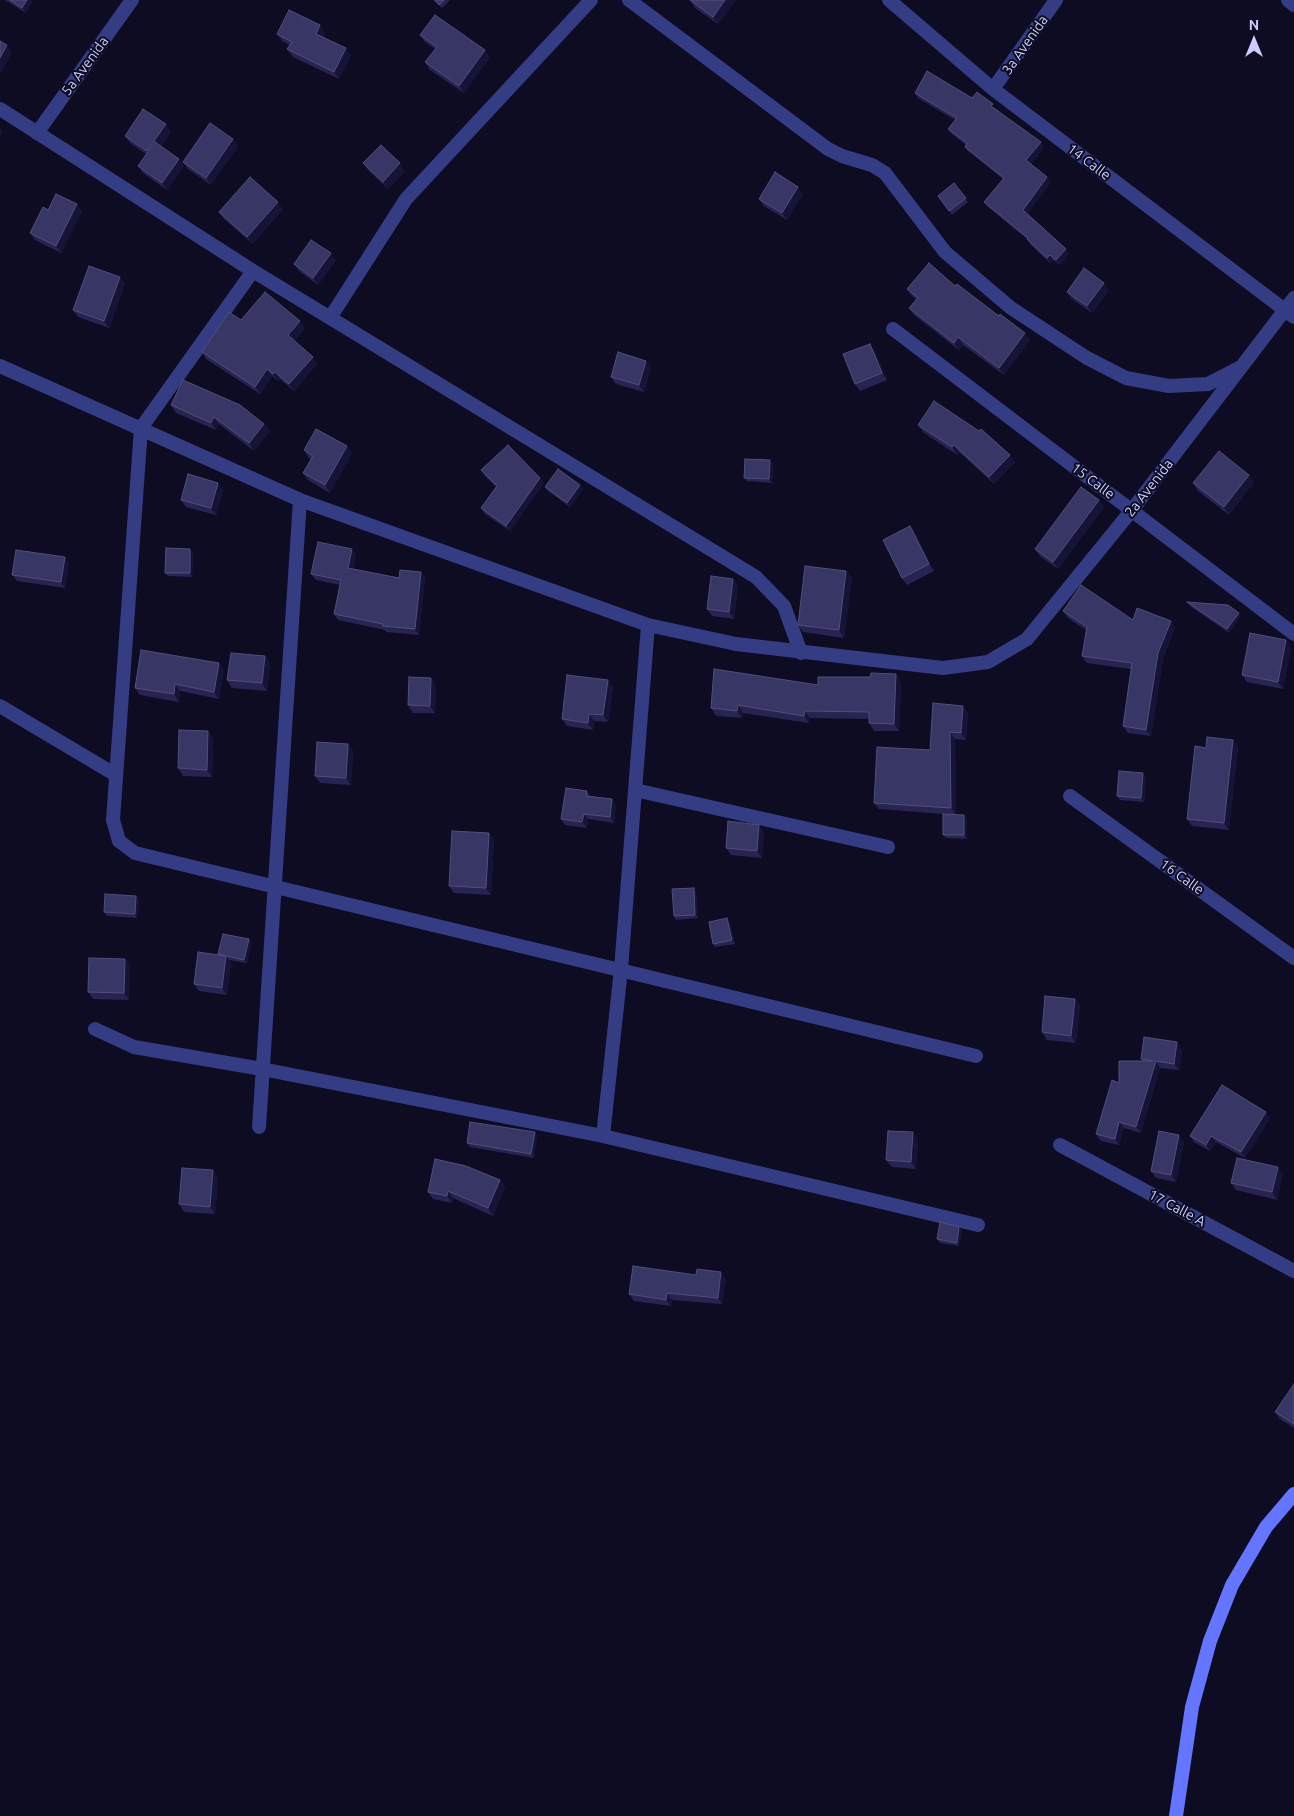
<!DOCTYPE html>
<html>
<head>
<meta charset="utf-8">
<style>
	body { margin:0 }
	#map { position:relative; width:1294px; height:1816px; overflow:hidden; background:#0d0c22; font-family:Ubuntu,sans-serif }
	canvas { display:block }
	.north { position:absolute; left:1229px; top:15px; width:50px; height:50px; -webkit-text-stroke:4px #0d0c22; paint-order:stroke; rotate:0deg; font-size:14px; font-weight:700; line-height:20px; text-align:center; color:#cdceff }
	.north::after { content:''; display:block; margin:auto; width:18px; height:22px; background:#cdceff; clip-path:polygon(50% 0,100% 100%,50% 72%,0 100%) }
</style>
</head>
<body>
<div id="map">
<canvas width="1294" height="1816"></canvas>
<div class="north">N</div>
</div>
<script>
const c = document.querySelector('canvas').getContext('2d');
c.lineJoin = 'round';
const shape = rows => new Path2D(rows.map(r => 'M' + r).join(''));
function strokePath(path, color, width, dash) { c.strokeStyle = color; c.lineWidth = width; c.lineCap = dash ? 'butt' : 'round'; c.setLineDash(dash || []); c.stroke(path); }
function fillPath(path, color) { c.fillStyle = color; c.fill(path, 'evenodd'); }
function drawText(font, color, halo, rows, align = 'center') {
  c.font = font + ' Ubuntu,sans-serif'; c.lineWidth = 4; c.setLineDash([]); c.textBaseline = 'middle'; c.strokeStyle = halo; c.fillStyle = color; for (const [text, x, y, turn = 0] of rows) {
    c.save(); c.translate(x, y); c.rotate((+turn || 0) * Math.PI / 180); c.textAlign = isNaN(turn) ? turn : align; if (halo) c.strokeText(text, 0, 0); c.fillText(text, 0, 0); c.restore();
  }
}
const minor = shape([
	[629,0,828,149,842,156,872,165,885,173,945,252,1011,308,1087,358,1126,378,1169,386,1208,384,1239,368],
	[889,0,993,89,1294,317],
	[1288,0,1294,5],
	[993,89,1056,0],
	[0,109,253,271,756,577,784,606,801,653],
	[37,133,132,0],
	[253,271,141,428,113,820,119,841,135,853,976,1056],
	[330,318,406,199,591,0],
	[893,329,1294,634],
	[0,366,300,500,648,625,736,644,943,668,988,662,1027,639,1132,510,1294,298],
	[0,706,116,775],
	[635,790,888,847],
	[1070,796,1294,958],
	[95,1029,134,1047,262,1069,603,1136,978,1225],
	[259,1127,300,500],
	[603,1136,621,969,648,625],
	[1060,1145,1294,1271]
]);
const secondary = shape([
	[1176,1816,1192,1707,1210,1641,1232,1585,1266,1527,1294,1494]
]);
const wall = shape([
	[5,0,33,0,26,13],
	[433,0,450,0,442,8],
	[690,0,736,0,718,24,695,8],
	[320,25,325,33,323,37,351,55,339,79,293,57,287,49,290,45,282,41,277,34],
	[420,35,490,57,464,93,430,70,425,62,435,49,425,42],
	[915,93,972,98,996,109,1044,147,1031,164,1047,177,1051,182,1027,214,1069,254,1060,265,1053,260,1050,263,1030,244,1027,239,988,207,984,202,1003,179,968,151,965,147,966,145,952,134,948,129,955,120,918,98],
	[171,131,161,146,179,159,184,166,167,190,143,173,138,166,146,154,130,143,125,136],
	[233,139,238,146,211,185,188,169,183,162],
	[363,163,405,171,388,189,368,170],
	[954,183,968,202,952,215,938,196],
	[803,194,787,220,764,206,759,199],
	[283,209,253,244,224,219,219,212],
	[48,210,82,211,61,253,35,240,30,233],
	[336,260,318,285,299,271,294,264],
	[120,277,125,284,109,328,78,317,73,310],
	[955,286,1030,340,1004,375,963,345,959,350,914,315,909,308,916,299,912,296,907,289],
	[1109,290,1092,313,1072,299,1067,292],
	[305,328,294,341,317,364,294,391,280,379,278,381,272,376,260,394,206,359,202,352],
	[875,351,887,380,860,391,855,384],
	[646,361,651,368,644,392,616,384,611,377],
	[171,405,264,424,270,431,254,451,219,424,216,430,176,413],
	[918,425,1015,462,994,484,959,452,957,455,923,432],
	[347,446,352,453,330,493,308,480,303,473,311,459,309,458,304,450],
	[773,464,772,483,747,481,744,478],
	[481,470,544,483,510,531,485,514,481,508,496,487,485,476],
	[1249,475,1254,482,1229,515,1198,491,1193,483],
	[545,487,583,489,570,507,548,491],
	[223,490,216,515,186,507,181,500],
	[1099,500,1104,507,1058,569,1040,556,1035,549],
	[910,526,915,533,934,571,907,585,902,578],
	[193,552,192,577,168,576,165,573],
	[356,555,353,569,399,578,421,572,425,578,419,635,386,632,385,630,338,620,334,614,340,585,316,580,311,574],
	[65,557,69,564,65,588,17,581,12,575],
	[846,571,852,578,844,638,803,632,798,625],
	[733,579,738,586,734,619,712,616,707,609],
	[1187,602,1241,616,1229,633,1190,606],
	[1063,611,1133,620,1175,627,1163,659,1151,736,1128,733,1123,726,1131,669,1087,663,1082,656,1086,630,1068,618],
	[1286,640,1291,647,1283,689,1247,682,1242,675],
	[265,656,270,663,267,691,232,688,227,680],
	[219,663,224,670,219,699,180,691,179,702,140,695,135,688],
	[901,681,899,731,874,731,869,723,869,719,810,718,809,723,743,713,742,718,716,716,711,708,818,685],
	[436,685,435,713,413,713,408,705],
	[613,687,608,722,594,721,593,730,567,726,562,719],
	[963,706,968,713,966,740,955,739,956,815,879,809,874,803,930,750],
	[208,731,213,738,212,777,183,776,178,768],
	[1233,740,1238,747,1229,830,1192,826,1187,819,1206,748],
	[348,744,353,751,351,785,320,783,315,776],
	[1146,776,1144,802,1120,800,1117,796],
	[587,791,590,796,612,799,616,805,614,823,588,819,587,828,565,825,561,819],
	[967,819,967,839,946,838,943,835],
	[764,832,762,858,731,855,726,848],
	[489,833,494,840,491,895,454,893,449,886],
	[696,892,698,918,676,920,674,916],
	[136,896,139,899,137,918,107,916,104,912],
	[730,922,735,944,715,947,713,944],
	[249,939,251,943,247,963,229,960,231,963,227,995,199,991,194,984,218,955],
	[125,959,130,966,129,1000,93,999,88,992],
	[1075,999,1080,1006,1076,1043,1047,1040,1042,1032],
	[1182,1049,1179,1070,1160,1068,1141,1133,1124,1128,1119,1145,1101,1141,1096,1134,1119,1083,1142,1061,1141,1059],
	[1270,1118,1245,1158,1216,1142,1210,1151,1194,1142,1190,1136],
	[535,1132,537,1136,534,1158,470,1147,467,1143],
	[918,1140,916,1169,892,1167,886,1160],
	[1184,1142,1176,1182,1156,1178,1151,1171],
	[1283,1174,1277,1200,1236,1190,1231,1183],
	[218,1177,215,1214,184,1212,179,1204],
	[500,1180,505,1187,493,1216,453,1198,452,1203,433,1199,428,1192],
	[959,1227,962,1230,959,1246,940,1243,937,1239],
	[726,1279,722,1304,672,1300,671,1306,634,1301,629,1294],
	[1294,1384,1294,1428,1280,1419,1275,1412]
]);
const shadedWall = shape([
	[27,0,33,0,26,13,22,8],
	[725,0,736,0,718,24,713,17],
	[320,25,325,33,321,41,316,34],
	[7,45,12,53,0,74,0,58],
	[346,48,351,55,339,79,334,72],
	[485,50,490,57,464,93,459,86],
	[166,124,171,131,152,158,147,151],
	[0,128,3,132,0,137],
	[233,139,238,146,211,185,206,178],
	[1041,142,1044,147,1030,165,1026,160],
	[179,159,184,166,167,190,162,183],
	[400,163,405,171,388,189,383,182],
	[1047,177,1051,182,1027,215,1023,210],
	[798,187,803,194,787,220,782,213],
	[278,202,283,209,253,244,247,237],
	[77,204,82,211,61,253,56,246],
	[1066,249,1069,254,1060,265,1056,260],
	[331,253,336,260,318,285,313,278],
	[1050,255,1053,260,1050,263,1047,258],
	[120,277,125,284,109,328,104,321],
	[1104,283,1109,290,1092,313,1087,306],
	[300,321,305,328,293,342,288,335],
	[1025,333,1030,340,1004,375,999,368],
	[958,337,963,345,959,350,954,343],
	[870,344,875,351,887,380,882,373],
	[313,357,317,364,294,391,289,384],
	[646,361,651,368,644,392,639,385],
	[267,369,272,376,260,394,255,387],
	[275,372,280,379,278,381,273,374],
	[214,417,219,424,216,430,211,423],
	[264,424,270,431,254,451,249,443],
	[954,445,959,452,957,455,952,447],
	[347,446,352,453,330,493,325,485],
	[1010,455,1015,462,994,484,989,477],
	[770,460,773,464,772,483,769,479],
	[1249,475,1254,482,1229,515,1224,507],
	[540,478,544,483,510,531,506,526],
	[218,483,223,490,216,515,211,508],
	[580,485,583,489,570,507,567,503],
	[1099,500,1104,507,1058,569,1053,562],
	[910,526,915,533,934,571,929,564],
	[190,549,193,552,192,577,190,573],
	[352,549,356,555,352,574,348,568],
	[65,557,69,564,65,588,61,582],
	[846,571,852,578,844,638,839,630],
	[421,572,425,578,419,635,415,629],
	[733,579,738,586,734,619,729,612],
	[1239,613,1241,616,1229,633,1227,629],
	[1171,621,1175,627,1163,659,1151,736,1146,730,1158,653],
	[1286,640,1291,647,1283,689,1278,682],
	[265,656,270,663,267,691,262,683],
	[219,663,224,670,219,699,214,692],
	[896,674,901,681,899,731,894,724],
	[431,678,436,685,435,713,430,706],
	[608,680,613,687,608,722,603,715],
	[175,684,180,691,179,702,174,694],
	[738,705,743,713,742,718,737,711],
	[963,706,968,713,966,740,961,733],
	[805,711,810,718,809,723,804,716],
	[589,714,594,721,593,730,588,723],
	[208,731,213,738,212,777,207,770],
	[950,732,955,739,956,815,951,808],
	[1233,740,1238,747,1229,830,1224,823],
	[348,744,353,751,351,785,346,778],
	[1143,773,1146,776,1144,802,1141,798],
	[612,799,616,805,614,823,610,817],
	[584,814,588,819,587,828,582,822],
	[964,815,967,819,967,839,964,835],
	[759,825,764,832,762,858,757,851],
	[489,833,494,840,491,895,486,888],
	[694,888,696,892,698,918,695,915],
	[136,896,139,899,137,918,135,914],
	[727,918,730,922,735,944,732,940],
	[249,939,251,943,247,963,244,960],
	[226,956,231,963,227,995,222,988],
	[125,959,130,966,129,1000,124,993],
	[1075,999,1080,1006,1076,1043,1071,1036],
	[1177,1042,1182,1049,1179,1070,1174,1064],
	[1156,1061,1160,1068,1141,1133,1136,1127],
	[1266,1112,1270,1118,1245,1158,1241,1152],
	[1119,1122,1124,1128,1119,1145,1115,1139],
	[535,1132,537,1136,534,1158,531,1154],
	[913,1132,918,1140,916,1169,911,1162],
	[1179,1135,1184,1142,1176,1182,1171,1175],
	[1211,1136,1216,1142,1210,1151,1206,1145],
	[1278,1167,1283,1174,1277,1200,1272,1192],
	[213,1170,218,1177,215,1214,210,1207],
	[500,1180,505,1187,493,1216,488,1208],
	[448,1191,453,1198,452,1203,447,1196],
	[959,1227,962,1230,959,1246,957,1243],
	[721,1272,726,1279,722,1304,718,1298],
	[667,1293,672,1300,671,1306,666,1300]
]);
const building = shape([
	[10,0,27,0,22,8,10,0],
	[435,0,444,0,439,5,435,0],
	[690,0,725,0,713,17,690,0],
	[289,10,320,25,316,34,346,48,334,72,287,49,292,42,277,34,289,10],
	[435,15,485,50,459,86,425,62,437,47,420,35,435,15],
	[0,41,7,45,0,58,0,41],
	[927,71,972,98,977,92,993,104,991,106,1041,142,1026,160,1047,177,1023,210,1066,249,1056,260,1050,255,1047,258,1027,239,1028,238,984,202,1004,178,965,147,967,143,948,129,957,118,915,93,927,71],
	[143,109,166,124,147,151,125,136,143,109],
	[210,123,233,139,206,178,183,162,210,123],
	[155,142,179,159,162,183,138,166,155,142],
	[381,145,400,163,383,182,363,163,381,145],
	[775,172,798,187,782,213,759,199,775,172],
	[250,177,278,202,247,237,219,212,250,177],
	[954,183,966,198,949,211,938,196,954,183],
	[56,194,77,204,56,246,30,233,43,207,48,210,56,194],
	[311,240,331,253,313,278,294,264,311,240],
	[929,263,955,286,957,284,999,316,1000,314,1025,333,999,368,958,337,954,343,909,308,918,298,907,289,929,263],
	[89,266,120,277,104,321,73,310,89,266],
	[1084,268,1104,283,1087,306,1067,292,1084,268],
	[265,292,300,321,288,335,313,357,289,384,275,372,273,374,267,369,255,387,202,352,229,312,241,320,265,292],
	[870,344,882,373,855,384,843,354,870,344],
	[618,352,646,361,639,385,611,377,618,352],
	[183,380,240,405,264,424,249,443,214,417,211,423,171,405,183,380],
	[934,401,979,431,981,429,1010,455,989,477,954,445,952,447,918,425,934,401],
	[316,429,347,446,325,485,303,473,313,456,304,450,316,429],
	[508,445,540,478,506,526,481,508,497,486,481,470,508,445],
	[1219,451,1249,475,1224,507,1193,483,1219,451],
	[745,459,770,460,769,479,744,478,745,459],
	[558,469,580,485,567,503,545,487,558,469],
	[188,474,218,483,211,508,181,500,188,474],
	[1081,487,1099,500,1053,562,1035,549,1081,487],
	[910,526,929,564,902,578,883,540,910,526],
	[318,542,352,549,348,568,399,578,400,570,421,572,415,629,382,626,383,624,334,614,341,580,311,574,318,542],
	[166,548,190,549,190,573,165,573,166,548],
	[16,550,65,557,61,582,12,575,16,550],
	[805,566,846,571,839,630,798,625,805,566],
	[711,576,733,579,729,612,707,609,711,576],
	[1081,585,1133,620,1137,608,1171,621,1158,653,1146,730,1123,726,1132,663,1082,656,1087,627,1063,611,1081,585],
	[1187,602,1228,605,1239,613,1227,629,1187,602],
	[1250,633,1286,640,1278,682,1242,675,1250,633],
	[141,650,219,663,214,692,175,684,174,694,135,688,141,650],
	[231,653,265,656,262,683,227,680,231,653],
	[714,669,818,685,818,677,870,677,871,673,896,674,894,724,869,723,869,712,805,711,804,716,738,705,737,711,711,708,714,669],
	[567,675,608,680,603,715,589,714,588,723,562,719,567,675],
	[409,677,431,678,430,706,408,705,409,677],
	[933,703,963,706,961,733,950,732,951,808,874,803,877,747,930,750,933,703],
	[179,730,208,731,207,770,178,768,179,730],
	[1207,737,1233,740,1224,823,1187,819,1195,746,1206,748,1207,737],
	[317,742,348,744,346,778,315,776,317,742],
	[1119,771,1143,773,1141,798,1117,796,1119,771],
	[566,788,587,791,586,796,612,799,610,817,584,814,582,822,561,819,566,788],
	[943,814,964,815,964,835,943,835,943,814],
	[728,821,759,825,757,851,726,848,728,821],
	[452,831,489,833,486,888,449,886,452,831],
	[694,888,695,915,674,916,672,889,694,888],
	[105,894,136,896,135,914,104,912,105,894],
	[727,918,732,940,713,944,709,922,727,918],
	[223,934,249,939,244,960,218,954,223,934],
	[198,952,226,956,222,988,194,984,198,952],
	[89,958,125,959,124,993,88,992,89,958],
	[1045,996,1075,999,1071,1036,1042,1032,1045,996],
	[1144,1037,1177,1042,1174,1064,1156,1061,1136,1127,1119,1122,1115,1139,1096,1134,1112,1080,1119,1083,1119,1061,1153,1061,1141,1059,1144,1037],
	[1222,1085,1266,1112,1241,1152,1211,1136,1206,1145,1190,1136,1222,1085],
	[470,1122,535,1132,531,1154,467,1143,470,1122],
	[888,1131,913,1132,911,1162,886,1160,888,1131],
	[1159,1131,1179,1135,1171,1175,1151,1171,1159,1131],
	[1237,1158,1278,1167,1272,1192,1231,1183,1237,1158],
	[435,1159,466,1166,500,1180,488,1208,448,1191,447,1196,428,1192,435,1159],
	[182,1168,213,1170,210,1207,179,1204,182,1168],
	[940,1222,959,1227,957,1243,937,1239,940,1222],
	[633,1266,696,1275,697,1269,721,1272,718,1298,667,1293,666,1300,629,1294,633,1266],
	[1294,1384,1294,1424,1275,1412,1294,1384]
]);
const streetNames = [
	["3a Avenida",1025,45,-55],
	["5a Avenida",85,66,-54],
	["14 Calle",1089,162,37],
	["15 Calle",1093,481,37],
	["2a Avenida",1149,488,-52],
	["16 Calle",1182,877,36],
	["17 Calle A",1177,1208,28]
];
strokePath(minor, '#343c83', 14);
strokePath(secondary, '#6475ff', 14);
fillPath(wall, '#272451');
fillPath(shadedWall, '#151336');
fillPath(building, '#383664');
strokePath(building, '#504e7c', 1);
drawText('14px', '#cdceff', '#0d0c22', streetNames);
</script>
</body>
</html>
